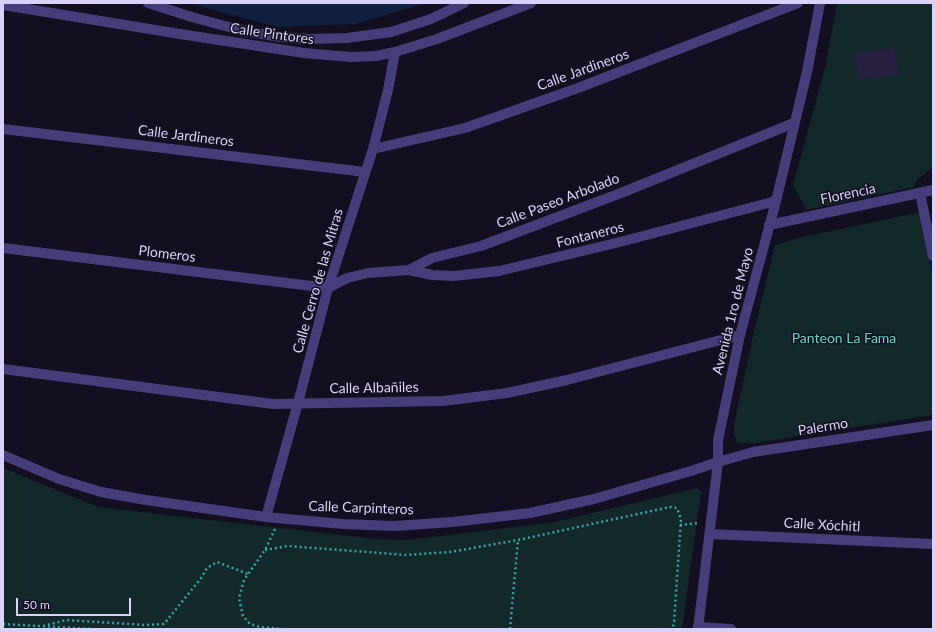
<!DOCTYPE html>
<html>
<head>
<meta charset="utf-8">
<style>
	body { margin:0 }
	#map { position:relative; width:936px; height:632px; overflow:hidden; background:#130f20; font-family:Lato,sans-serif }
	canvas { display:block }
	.frame { position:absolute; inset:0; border:4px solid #dad2fb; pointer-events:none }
	.scale { position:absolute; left:16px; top:598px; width:115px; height:18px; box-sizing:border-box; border:2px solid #dad2fb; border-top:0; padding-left:5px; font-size:12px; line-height:14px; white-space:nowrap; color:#dad2fb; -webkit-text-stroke:3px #130f20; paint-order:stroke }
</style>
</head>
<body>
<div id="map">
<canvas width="936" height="632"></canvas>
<div class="frame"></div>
<div class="scale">50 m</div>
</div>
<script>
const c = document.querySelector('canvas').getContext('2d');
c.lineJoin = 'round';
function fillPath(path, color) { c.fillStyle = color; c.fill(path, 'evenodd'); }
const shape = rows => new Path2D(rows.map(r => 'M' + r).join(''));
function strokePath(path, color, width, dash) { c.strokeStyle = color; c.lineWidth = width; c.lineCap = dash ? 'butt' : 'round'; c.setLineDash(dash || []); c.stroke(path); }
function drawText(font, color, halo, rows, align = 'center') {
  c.font = font + ' Lato,sans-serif'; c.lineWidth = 3; c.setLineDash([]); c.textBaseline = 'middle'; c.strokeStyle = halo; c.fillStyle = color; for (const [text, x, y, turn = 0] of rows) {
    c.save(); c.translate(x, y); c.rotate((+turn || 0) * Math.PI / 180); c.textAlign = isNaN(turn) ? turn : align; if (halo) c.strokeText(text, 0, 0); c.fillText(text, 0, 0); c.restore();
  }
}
const green = shape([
	[837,3,933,3,933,167,916,181,914,187,806,210,793,185,825,68],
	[921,212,933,278,933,415,755,443,737,443,734,435,734,425,753,336,775,245,802,237],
	[3,468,98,507,375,539,407,540,555,522,697,488,701,492,682,629,3,629]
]);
const water = shape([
	[188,3,427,3,355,24,278,27]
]);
const building = shape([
	[894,47,899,74,859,80,855,54]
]);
const path = shape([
	[680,525,700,523],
	[275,529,265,550,244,580,239,598,243,616,250,624,260,627,283,629],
	[265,550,288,546,406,555,450,552,518,540,670,507,677,508,681,519,674,623,672,629],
	[3,624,93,629],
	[43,626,66,620,146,625,164,624,202,577,207,568,217,562,248,574],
	[510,629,518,540]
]);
const minor = shape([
	[3,5,180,34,304,53,351,57,376,56,395,52,437,39,531,3],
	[3,129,365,172],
	[373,149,465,128,578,88,798,3],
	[920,193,933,256],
	[769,225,933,190],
	[3,248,328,288,347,278,368,273,409,270,432,258,481,246,621,193,794,123],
	[409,270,432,275,454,276,499,271,620,242,776,201],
	[3,369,273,404,443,401,507,393,567,380,740,335],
	[3,455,59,479,101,492,146,500,266,517,343,524,394,526,453,522,530,513,594,499,691,471,718,462],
	[266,517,298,403,328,288,373,149,388,90,395,52],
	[710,534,933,544],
	[698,627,731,629]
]);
const tertiary = shape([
	[148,3,195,18,244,31,280,37,308,39,347,38,391,32,431,19,464,3],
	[718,462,753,452,933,425],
	[698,629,718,462,718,440,740,335,776,201,807,72,820,3]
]);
const streetNames = [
	["Calle Pintores",272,34,8],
	["Calle Jardineros",583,70,-20],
	["Calle Jardineros",186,136,7],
	["Florencia",848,194,-12],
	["Calle Paseo Arbolado",558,201,-21],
	["Fontaneros",590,235,-14],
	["Plomeros",167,254,7],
	["Calle Cerro de las Mitras",318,281,-74],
	["Avenida 1ro de Mayo",733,311,-76],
	["Calle Albañiles",374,388,-1],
	["Palermo",823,427,-9],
	["Calle Carpinteros",361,508,2],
	["Calle Xóchitl",822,525,3]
];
const parkNames = [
	["Panteon La Fama",844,338]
];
fillPath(green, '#132829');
fillPath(water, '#122041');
fillPath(building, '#261d3f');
strokePath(path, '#39a5a7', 2.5, [2, 3]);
strokePath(minor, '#453e7a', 10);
strokePath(tertiary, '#453e7a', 10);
drawText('14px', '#dad2fb', '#130f20', streetNames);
drawText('14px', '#65d3c1', '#130f20', parkNames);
</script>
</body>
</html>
